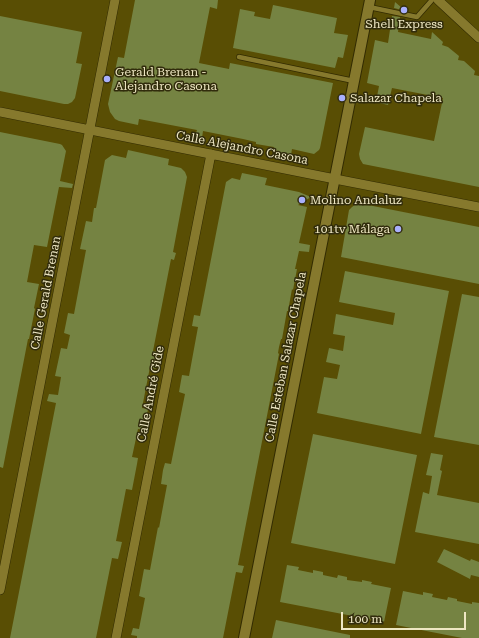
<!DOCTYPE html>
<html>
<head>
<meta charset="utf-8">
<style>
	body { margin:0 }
	#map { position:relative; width:479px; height:638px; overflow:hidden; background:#4f4506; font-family:"Roboto Serif",serif }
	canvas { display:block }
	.scale { position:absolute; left:341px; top:612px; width:125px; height:18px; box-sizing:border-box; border:2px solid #eee7c3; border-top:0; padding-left:5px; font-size:12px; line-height:14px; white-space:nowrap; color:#eee7c3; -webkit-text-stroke:3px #312c0c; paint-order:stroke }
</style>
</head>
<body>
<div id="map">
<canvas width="479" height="638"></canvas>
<div class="scale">100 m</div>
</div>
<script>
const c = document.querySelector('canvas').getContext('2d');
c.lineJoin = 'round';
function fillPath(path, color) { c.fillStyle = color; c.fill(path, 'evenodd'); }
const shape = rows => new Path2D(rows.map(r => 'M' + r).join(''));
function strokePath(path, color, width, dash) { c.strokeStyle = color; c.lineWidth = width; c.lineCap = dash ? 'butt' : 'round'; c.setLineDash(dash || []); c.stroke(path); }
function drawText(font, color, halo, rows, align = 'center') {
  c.font = font + ' "Roboto Serif",serif'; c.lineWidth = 3; c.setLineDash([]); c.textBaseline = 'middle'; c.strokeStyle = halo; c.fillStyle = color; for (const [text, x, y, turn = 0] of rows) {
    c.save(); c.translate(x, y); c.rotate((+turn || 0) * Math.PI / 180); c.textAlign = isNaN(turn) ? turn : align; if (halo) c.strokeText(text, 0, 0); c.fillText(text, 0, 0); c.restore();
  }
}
const built = shape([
	[0,0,479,0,479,638,0,638]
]);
const building = shape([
	[135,0,218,0,217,9,210,7,199,63,229,69,230,63,333,83,320,148,319,150,314,154,292,149,291,155,273,152,274,147,256,144,256,142,243,139,203,131,202,138,195,136,197,130,139,119,138,125,119,121,115,119,110,112,108,104,118,57,124,58],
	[395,2,402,8,402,10,394,8],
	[273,5,337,18,334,33,348,35,343,58,338,57,335,68,233,48,240,9,255,12,254,16,270,19],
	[0,16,82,32,76,63,82,64,75,98,72,102,68,104,64,104,0,91],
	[392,16,400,17,398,32,431,39,432,32,443,42,442,45,448,47,459,56,458,60,464,61,475,71,474,75,479,76,479,187,363,164,360,159,359,154,365,127,434,141,443,98,392,88,388,105,376,102,379,86,367,83,375,40,388,43],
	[0,132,60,144,62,145,66,151,60,181,73,184,72,188,59,187,47,247,34,245,27,282,39,284,34,308,35,309,29,339,28,339,3,468,0,467],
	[128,150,169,159,168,165,181,168,185,172,187,177,173,252,176,253,174,260,171,259,153,351,159,352,157,363,156,369,150,367,142,408,148,409,144,430,138,429,132,457,138,458,137,464,132,490,126,489,116,541,122,542,118,559,112,558,96,638,10,638,56,403,47,401,49,394,58,395,61,377,55,376,61,348,67,349,70,335,64,333,68,313,74,314,86,250,80,249,86,221,92,222,94,208,96,208,105,160,112,155,126,158],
	[242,173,267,178,265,185,299,192,311,197,298,205,307,207,299,243,310,245,309,252,299,251,295,269,297,269,293,290,292,289,288,311,287,311,282,339,281,339,279,347,278,353,279,354,238,565,244,566,242,573,236,572,223,638,137,638,137,636,131,635,133,628,139,629,145,598,139,596,144,569,150,570,158,527,159,528,167,485,161,484,163,470,165,463,171,464,185,394,179,392,182,375,189,376,198,327,192,326,194,315,200,316,226,182,232,178,240,180],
	[356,204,359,204,373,206,479,227,479,284,341,257,349,210,352,207],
	[345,271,449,291,421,434,317,413,324,377,337,379,340,365,326,362,329,348,343,351,345,336,333,334,336,314,393,325,395,313,339,302],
	[462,294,479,297,479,445,434,437],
	[313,434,417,455,395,564,291,543],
	[431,453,443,455,440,470,442,471,437,495,479,503,479,544,415,532,423,492,429,494,432,476,426,475],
	[444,549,470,561,471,559,479,562,479,577,471,575,470,579,437,562],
	[287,565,299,567,298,570,313,573,313,570,323,572,323,575,337,578,338,575,347,577,347,580,362,582,362,580,372,582,371,584,391,588,384,622,280,602],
	[403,591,423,595,423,592,433,594,432,597,447,600,448,597,457,599,457,601,472,604,472,602,479,603,479,638,462,638,396,625],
	[276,620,350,635,350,638,272,638]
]);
const service = shape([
	[369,7,417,17,432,0],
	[239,57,354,81]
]);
const minor = shape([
	[438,0,479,38],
	[0,112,335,179,479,207],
	[0,590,115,0],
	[116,638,211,154]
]);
const tertiary = shape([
	[244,638,370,0]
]);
const markers = [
	[404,10,4,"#a9b0fc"],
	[107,79,4,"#a9b0fc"],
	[342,98,4,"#a9b0fc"],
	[302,200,4,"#a9b0fc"],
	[398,229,4,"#a9b0fc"]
];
const poiNames = [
	["Shell Express",404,24,"center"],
	["Gerald Brenan -",115,72],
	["Alejandro Casona",115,86],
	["Salazar Chapela",350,98],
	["Molino Andaluz",310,200],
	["101tv Málaga",390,229,"right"]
];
const streetNames = [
	["Calle Alejandro Casona",242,148,11],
	["Calle Gerald Brenan",46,293,-79],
	["Calle Esteban Salazar Chapela",286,357,-79],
	["Calle André Gide",151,394,-79]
];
fillPath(built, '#594e04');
fillPath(building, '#758342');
strokePath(service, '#322b02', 6);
strokePath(minor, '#322b02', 10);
strokePath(tertiary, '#322b02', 12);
strokePath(service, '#86792d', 4.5);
strokePath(minor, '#86792d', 9);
strokePath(tertiary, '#86792d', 10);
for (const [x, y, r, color] of markers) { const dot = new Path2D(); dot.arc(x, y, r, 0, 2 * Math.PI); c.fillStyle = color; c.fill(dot); strokePath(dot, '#312c0c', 1.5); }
drawText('12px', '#eee7c3', '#312c0c', poiNames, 'left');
drawText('12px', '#eee7c3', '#312c0c', streetNames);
</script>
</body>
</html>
